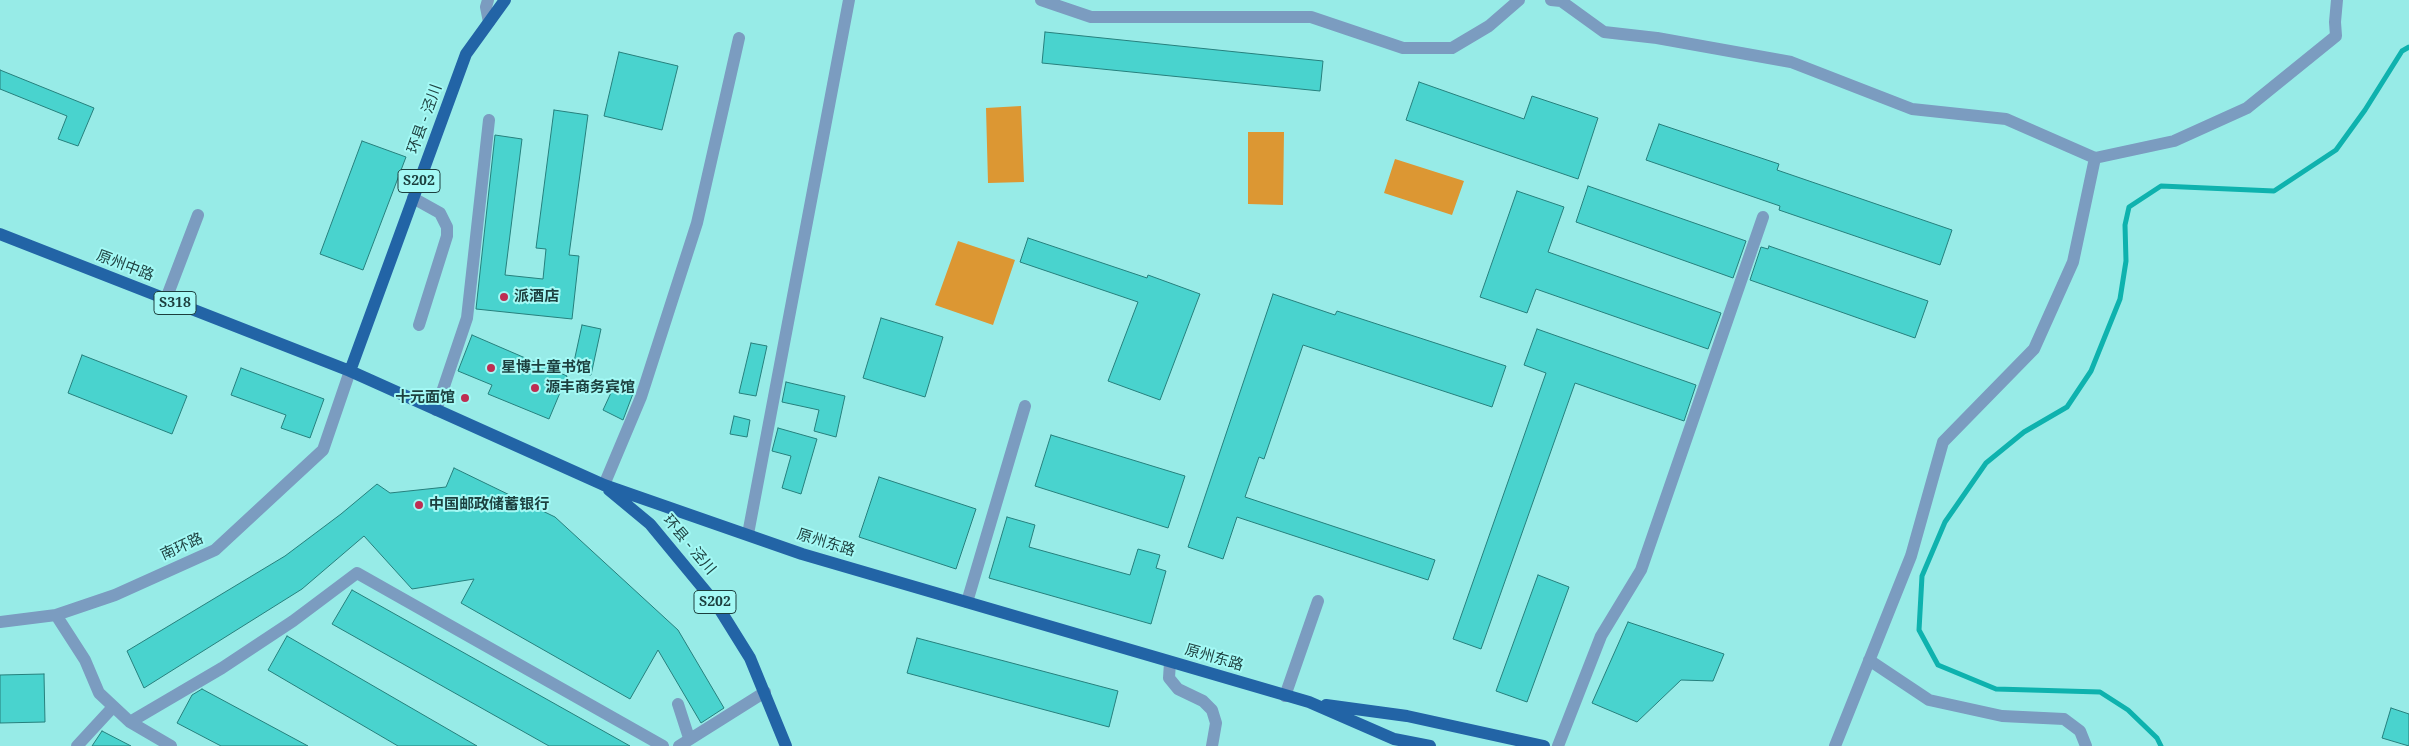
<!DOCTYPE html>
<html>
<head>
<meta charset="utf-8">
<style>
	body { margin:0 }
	canvas { display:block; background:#97ebe7 }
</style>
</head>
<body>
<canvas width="2409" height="746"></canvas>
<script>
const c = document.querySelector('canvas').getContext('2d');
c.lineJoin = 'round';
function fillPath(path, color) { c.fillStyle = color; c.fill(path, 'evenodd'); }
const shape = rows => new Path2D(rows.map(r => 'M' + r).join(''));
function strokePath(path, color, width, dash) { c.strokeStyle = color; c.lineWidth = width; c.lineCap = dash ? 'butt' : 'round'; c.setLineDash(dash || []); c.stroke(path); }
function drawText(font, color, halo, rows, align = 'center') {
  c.font = font + ' "Noto Serif","Noto Sans SC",serif'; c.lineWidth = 4; c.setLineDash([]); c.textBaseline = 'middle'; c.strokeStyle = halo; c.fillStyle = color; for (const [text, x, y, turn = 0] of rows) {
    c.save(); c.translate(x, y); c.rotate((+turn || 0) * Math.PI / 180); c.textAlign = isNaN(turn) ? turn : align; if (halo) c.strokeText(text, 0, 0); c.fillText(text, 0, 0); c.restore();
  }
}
const green = shape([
	[1021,106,1024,182,988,183,986,108],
	[1248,132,1284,132,1283,205,1248,204],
	[1395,159,1464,181,1452,215,1384,193],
	[958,241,1015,260,993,325,935,305]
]);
const stream = shape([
	[2161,746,2157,738,2128,710,2100,692,1996,689,1938,665,1919,630,1922,576,1945,522,1986,463,2024,432,2067,407,2091,371,2120,299,2126,261,2125,225,2129,207,2161,186,2274,191,2336,150,2365,110,2402,51,2409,47]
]);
const building = shape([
	[1045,32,1323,61,1320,91,1042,63,1045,32],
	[619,52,678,66,662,130,604,116,619,52],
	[0,70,94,108,78,146,58,139,67,116,0,89,0,70],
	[1419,82,1524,119,1532,96,1598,118,1578,179,1406,120,1419,82],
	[554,110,588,115,569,255,579,256,572,319,476,309,495,135,522,139,505,275,543,279,546,249,536,248,554,110],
	[1659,124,1779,164,1777,170,1952,230,1940,265,1779,210,1780,206,1646,160,1659,124],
	[362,141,406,157,363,270,320,254,362,141],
	[1588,186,1746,241,1733,278,1576,222,1588,186],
	[1517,191,1564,207,1548,252,1721,313,1708,349,1536,289,1527,313,1480,297,1517,191],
	[1028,238,1147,278,1148,275,1200,294,1160,400,1108,381,1138,302,1020,262,1028,238],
	[1769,246,1928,301,1915,338,1750,280,1761,247,1768,249,1769,246],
	[1273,294,1335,315,1337,311,1506,366,1492,407,1303,345,1264,459,1259,457,1245,497,1435,560,1428,580,1237,517,1223,559,1188,547,1273,294],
	[881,318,943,337,925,397,863,378,881,318],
	[582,325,601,329,591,375,572,371,582,325],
	[1537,329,1696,385,1684,421,1575,383,1481,649,1453,639,1546,373,1524,365,1537,329],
	[472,335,567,376,549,419,488,394,492,385,458,371,472,335],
	[751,343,767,346,756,396,739,393,751,343],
	[82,355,187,396,172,434,68,393,82,355],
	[241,368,324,399,310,438,281,428,286,415,231,395,241,368],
	[616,382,634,391,623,420,603,410,616,382],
	[786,382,845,396,836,437,814,431,819,410,782,402,786,382],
	[734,416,750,420,747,437,730,434,734,416],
	[778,428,817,439,801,494,782,488,791,456,772,451,778,428],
	[1051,435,1185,476,1168,528,1035,486,1051,435],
	[454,468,555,517,678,630,724,708,701,723,658,650,630,699,461,603,474,579,412,589,364,536,302,589,144,688,127,651,285,556,341,514,377,484,390,493,446,487,454,468],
	[879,477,976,509,956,569,859,537,879,477],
	[1007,517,1035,525,1029,547,1130,575,1138,549,1160,555,1156,568,1166,571,1151,624,989,578,1007,517],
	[1538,575,1569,587,1527,702,1496,691,1538,575],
	[352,590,630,746,549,746,332,624,352,590],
	[1628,622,1724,654,1713,681,1681,680,1637,722,1592,703,1628,622],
	[287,636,477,746,398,746,268,670,287,636],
	[917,638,1118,691,1109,727,907,673,917,638],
	[44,674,45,722,0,723,0,675,44,674],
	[202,689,308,746,221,746,177,723,192,695,202,689],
	[2391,708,2409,714,2409,746,2382,738,2391,708],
	[102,731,131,746,92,746,102,731]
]);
const minor = shape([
	[488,0,486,7,489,22],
	[1041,0,1091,17,1311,17,1403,48,1452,48,1489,26,1519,0],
	[1551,0,1561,1,1604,32,1657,38,1791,62,1912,109,2006,119,2095,158,2174,141,2247,108,2336,36,2335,22,2337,0],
	[413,198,440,213,447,227,447,236,419,325],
	[166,299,198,215],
	[436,410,467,318,489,120],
	[604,485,641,397,697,223,739,38],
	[748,534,849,0],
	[967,602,1025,406],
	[56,615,85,660,99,693,130,722,171,746],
	[0,622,56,615,115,595,215,550,323,450,350,371],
	[1869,660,1929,700,2002,716,2064,719,2080,731,2086,746],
	[1170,662,1169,678,1178,689,1203,701,1212,710,1216,723,1212,746],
	[1285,696,1318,601],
	[678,704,689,738],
	[130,722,222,668,293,621,357,573,663,746],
	[77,746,113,707],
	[679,746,765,692],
	[1558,746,1601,636,1641,570,1763,217],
	[1835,746,1911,556,1943,442,2034,349,2073,262,2095,158]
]);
const major = shape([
	[0,234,350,371,604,485,802,554,1309,702,1394,739,1430,746],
	[350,371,466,54,505,0],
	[609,490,650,524,717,605,750,658,786,746],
	[1326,705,1407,716,1544,746]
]);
const markers = [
	[504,297,5,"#be2e52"],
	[491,368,5,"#be2e52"],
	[535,388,5,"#be2e52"],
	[465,398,5,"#be2e52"],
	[419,505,5,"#be2e52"]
];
const shields = [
	[419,181,42],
	[175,303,42],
	[715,602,42]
];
const shieldNames = [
	["S202",419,181],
	["S318",175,303],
	["S202",715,602]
];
const streetNames = [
	["环县 - 泾川",425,119,-70],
	["原州中路",125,266,21],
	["原州东路",826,543,17],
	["环县 - 泾川",689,545,50],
	["南环路",182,547,-24],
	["原州东路",1214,658,16]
];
const poiNames = [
	["派酒店",514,297],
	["星博士童书馆",501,368],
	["源丰商务宾馆",545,388],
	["十元面馆",455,398,"right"],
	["中国邮政储蓄银行",429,505]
];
fillPath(green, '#dc9733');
strokePath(stream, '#0eb2ae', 5);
fillPath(building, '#49d3ce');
strokePath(building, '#26807d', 1);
strokePath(minor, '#7b9cc0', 12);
strokePath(major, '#2264a6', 12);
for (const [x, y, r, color] of markers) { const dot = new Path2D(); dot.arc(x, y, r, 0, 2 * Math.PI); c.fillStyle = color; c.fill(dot); strokePath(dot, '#a4f9f5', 2); }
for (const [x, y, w] of shields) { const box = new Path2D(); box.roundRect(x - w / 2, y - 11.5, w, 23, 4); c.fillStyle = '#a4f9f5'; c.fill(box); strokePath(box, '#1c3f3e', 1); }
drawText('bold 14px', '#1c3f3e', null, shieldNames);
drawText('15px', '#1c3f3e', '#a4f9f5', streetNames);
drawText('bold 15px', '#1c3f3e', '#a4f9f5', poiNames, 'left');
</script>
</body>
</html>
